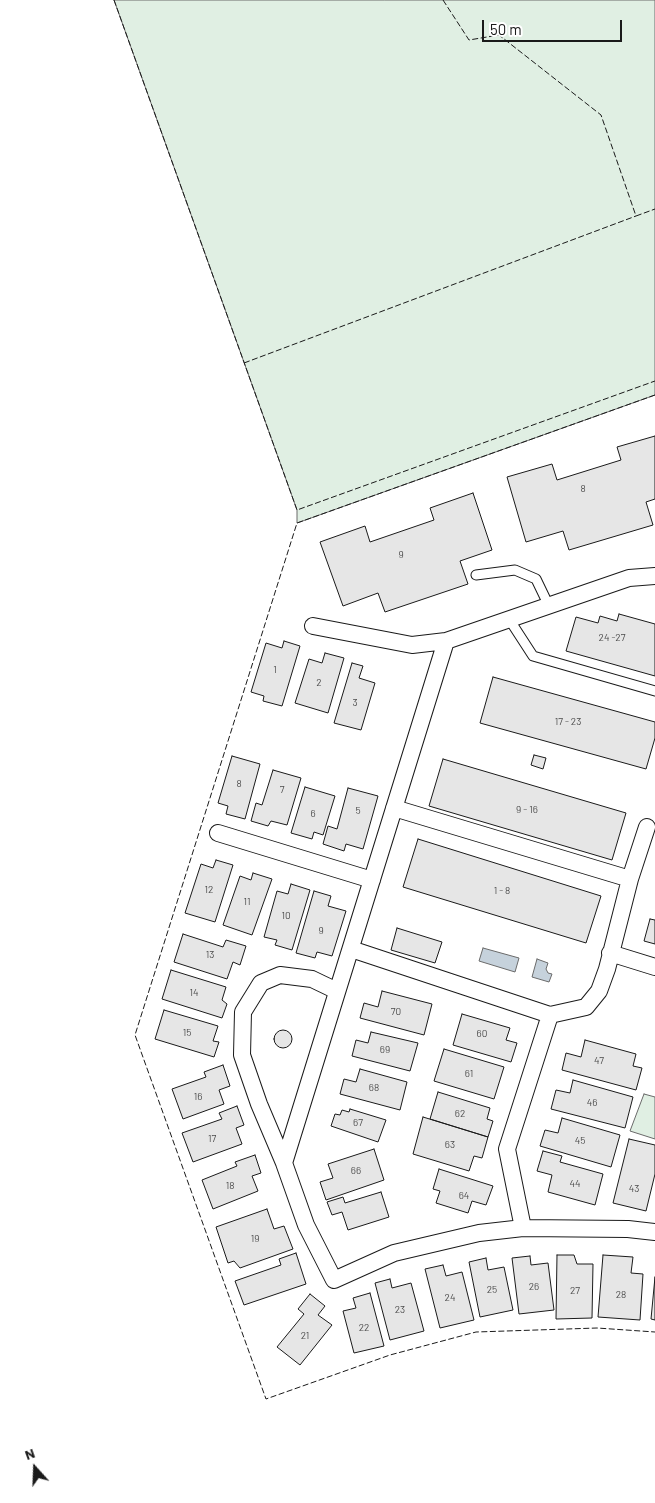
<!DOCTYPE html>
<html>
<head>
<meta charset="utf-8">
<style>
	body { margin:0 }
	#map { position:relative; width:655px; height:1503px; overflow:hidden; background:#fff; font-family:Barlow,sans-serif }
	canvas { display:block }
	.north { position:absolute; left:10px; top:1443px; width:50px; height:50px; -webkit-text-stroke:4px #fff; paint-order:stroke; rotate:340deg; font-size:14px; font-weight:700; line-height:20px; text-align:center; color:#1a1a1a }
	.north::after { content:''; display:block; margin:auto; width:18px; height:22px; background:#1a1a1a; clip-path:polygon(50% 0,100% 100%,50% 72%,0 100%) }
	.scale { position:absolute; left:482px; top:20px; width:140px; height:22px; box-sizing:border-box; border:2px solid #1a1a1a; border-top:0; padding-left:6px; font-size:15px; line-height:18px; white-space:nowrap; color:#1a1a1a; -webkit-text-stroke:4px #fff; paint-order:stroke }
</style>
</head>
<body>
<div id="map">
<canvas width="655" height="1503"></canvas>
<div class="north">N</div>
<div class="scale">50 m</div>
</div>
<script>
const c = document.querySelector('canvas').getContext('2d');
c.lineJoin = 'round';
function fillPath(path, color) { c.fillStyle = color; c.fill(path, 'evenodd'); }
const shape = rows => new Path2D(rows.map(r => 'M' + r).join(''));
function strokePath(path, color, width, dash) { c.strokeStyle = color; c.lineWidth = width; c.lineCap = dash ? 'butt' : 'round'; c.setLineDash(dash || []); c.stroke(path); }
function drawText(font, color, halo, rows, align = 'center') {
  c.font = font + ' Barlow,sans-serif'; c.lineWidth = 4; c.setLineDash([]); c.textBaseline = 'middle'; c.strokeStyle = halo; c.fillStyle = color; for (const [text, x, y, turn = 0] of rows) {
    c.save(); c.translate(x, y); c.rotate((+turn || 0) * Math.PI / 180); c.textAlign = isNaN(turn) ? turn : align; if (halo) c.strokeText(text, 0, 0); c.fillText(text, 0, 0); c.restore();
  }
}
const green = shape([
	[114,0,655,0,655,395,297,523,297,510,114,0],
	[644,1094,655,1097,655,1139,630,1131,644,1094]
]);
const water = shape([
	[483,948,519,958,515,972,479,961,483,948],
	[537,959,548,963,546,969,548,973,552,974,549,982,532,977,537,959]
]);
const building = shape([
	[655,436,655,499,646,502,653,525,569,550,563,531,526,542,507,477,552,464,557,480,621,460,617,447,655,436],
	[473,493,492,550,460,561,468,584,385,612,378,593,343,606,320,542,365,526,370,542,434,520,430,508,473,493],
	[619,614,655,624,655,676,566,651,576,617,598,623,600,616,617,621,619,614],
	[284,641,300,646,282,706,263,701,264,696,251,692,266,643,282,648,284,641],
	[325,653,344,658,328,713,295,703,309,659,322,663,325,653],
	[352,663,363,666,359,678,375,683,361,730,334,723,352,663],
	[493,677,655,722,655,738,646,769,480,723,493,677],
	[534,755,546,758,543,769,531,765,534,755],
	[232,756,260,764,245,819,226,814,228,806,218,803,232,756],
	[443,759,626,813,612,860,429,806,443,759],
	[273,770,301,778,287,825,271,821,268,826,251,821,256,803,262,805,273,770],
	[305,787,335,796,323,835,314,832,312,839,291,833,305,787],
	[348,788,378,796,363,849,346,844,344,851,323,844,328,826,337,829,348,788],
	[418,839,601,896,586,943,403,887,418,839],
	[216,860,233,865,215,922,185,913,201,864,213,868,216,860],
	[253,873,272,879,252,935,223,925,240,876,251,880,253,873],
	[291,884,310,890,292,950,275,945,277,940,264,937,277,891,288,894,291,884],
	[314,891,331,896,328,906,346,911,332,956,317,952,315,958,296,953,314,891],
	[650,919,655,920,655,944,644,941,650,919],
	[397,928,442,942,435,963,391,950,397,928],
	[183,934,223,947,226,940,246,946,240,965,233,962,227,979,174,962,183,934],
	[171,970,226,987,222,1000,227,1004,222,1018,162,999,171,970],
	[382,991,432,1004,424,1035,360,1018,364,1003,378,1007,382,991],
	[164,1010,218,1026,213,1041,219,1042,214,1057,155,1039,164,1010],
	[462,1014,510,1028,506,1040,517,1043,511,1062,453,1045,462,1014],
	'274 1039a9 9 0 1 1 18 0a9 9 0 1 1-18 0Z',
	[371,1032,418,1043,410,1071,352,1056,356,1040,368,1043,371,1032],
	[585,1040,636,1054,633,1066,642,1068,636,1090,562,1070,566,1053,581,1057,585,1040],
	[444,1049,504,1067,494,1099,434,1081,444,1049],
	[223,1065,230,1086,219,1090,224,1104,183,1119,172,1089,206,1077,204,1072,223,1065],
	[360,1069,407,1082,400,1110,340,1094,344,1079,356,1082,360,1069],
	[573,1080,633,1097,625,1128,551,1109,556,1090,570,1093,573,1080],
	[438,1092,490,1108,487,1119,493,1121,488,1137,430,1119,438,1092],
	[237,1106,244,1125,236,1128,242,1144,193,1162,182,1133,222,1119,219,1113,237,1106],
	[350,1109,386,1120,378,1142,331,1126,335,1114,340,1115,342,1110,349,1112,350,1109],
	[423,1117,488,1137,482,1158,474,1156,469,1171,413,1154,423,1117],
	[562,1118,620,1135,611,1167,540,1146,545,1130,558,1133,562,1118],
	[629,1139,655,1145,655,1174,646,1211,613,1203,629,1139],
	[374,1149,384,1180,326,1200,320,1182,333,1178,328,1164,374,1149],
	[543,1151,562,1156,560,1162,603,1174,595,1205,548,1192,552,1175,537,1171,543,1151],
	[255,1155,261,1173,252,1176,258,1191,213,1209,202,1180,237,1166,235,1162,255,1155],
	[439,1169,493,1186,486,1205,472,1201,468,1213,436,1203,440,1191,433,1189,439,1169],
	[381,1192,389,1217,348,1230,342,1212,332,1215,327,1202,343,1197,345,1203,381,1192],
	[267,1209,274,1229,284,1226,293,1249,240,1268,234,1261,228,1263,216,1227,267,1209],
	[296,1253,306,1284,244,1305,235,1281,281,1265,279,1259,296,1253],
	[557,1255,574,1255,577,1264,593,1264,592,1318,556,1319,557,1255],
	[603,1255,633,1257,631,1273,643,1274,640,1320,598,1317,603,1255],
	[530,1256,531,1265,548,1263,554,1310,519,1314,512,1258,530,1256],
	[486,1258,488,1270,504,1267,513,1310,480,1317,469,1262,486,1258],
	[443,1265,446,1276,462,1272,474,1320,440,1328,425,1269,443,1265],
	[655,1277,655,1320,651,1319,655,1277],
	[390,1279,392,1288,411,1283,424,1331,390,1340,375,1283,390,1279],
	[370,1293,384,1346,354,1353,343,1311,356,1308,353,1298,370,1293],
	[310,1294,325,1306,318,1315,332,1325,300,1365,277,1347,304,1314,298,1309,310,1294]
]);
const lane = shape([
	[476,575,515,570,536,579,549,606],
	[509,619,533,656,655,691]
]);
const street = shape([
	[313,626,412,645,446,641,629,578,655,576],
	[394,808,630,879],
	[218,833,372,880],
	[351,949,550,1015],
	[610,953,655,967],
	[337,991,312,979,280,975,261,983,243,1012,242,1055,259,1104,284,1163,306,1225,334,1280,394,1253,479,1233,523,1228,628,1229,655,1232],
	[284,1163,446,641],
	[523,1228,507,1149,550,1015,586,1007,599,991,607,969,630,879,647,827]
]);
const fence = shape([
	[114,0,297,510,655,381],
	[443,0,469,40,499,35,601,115,636,216,655,209],
	[244,363,636,216],
	[655,395,297,523,135,1035,266,1399,390,1355,476,1332,597,1328,655,1332]
]);
const numberNames = [
	["8",583,489],
	["9",401,555],
	["24 -27",612,638],
	["1",275,670],
	["2",319,683],
	["3",355,703],
	["17 - 23",568,722],
	["8",239,784],
	["7",282,790],
	["9 - 16",527,810],
	["5",358,811],
	["6",313,814],
	["12",209,890],
	["1 - 8",502,891],
	["11",247,902],
	["10",286,916],
	["9",321,931],
	["13",210,955],
	["14",194,993],
	["70",396,1012],
	["15",187,1033],
	["60",482,1034],
	["69",385,1050],
	["47",599,1061],
	["61",469,1074],
	["68",374,1088],
	["16",198,1097],
	["46",592,1103],
	["62",460,1114],
	["67",358,1123],
	["17",212,1139],
	["45",580,1141],
	["63",450,1145],
	["66",356,1171],
	["44",575,1184],
	["18",230,1186],
	["43",634,1189],
	["64",464,1196],
	["19",255,1239],
	["26",534,1287],
	["25",492,1290],
	["27",575,1291],
	["28",621,1295],
	["24",450,1298],
	["23",400,1310],
	["22",364,1328],
	["21",305,1336]
];
fillPath(green, '#e0efe3');
strokePath(green, '#6a6a6a', 1);
fillPath(water, '#c6d2dc');
strokePath(water, '#6a6a6a', 1);
fillPath(building, '#e6e6e6');
strokePath(building, '#1a1a1a', 1);
strokePath(lane, '#1a1a1a', 11);
strokePath(street, '#1a1a1a', 18);
strokePath(lane, '#fff', 9);
strokePath(street, '#fff', 16);
strokePath(fence, '#1a1a1a', 1, [6, 2.5]);
drawText('10px', '#4d4d4d', null, numberNames);
</script>
</body>
</html>
